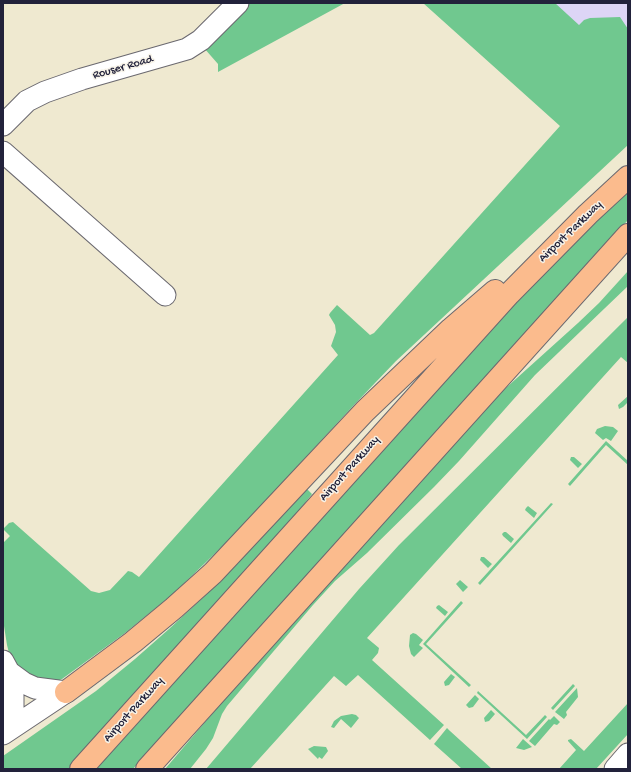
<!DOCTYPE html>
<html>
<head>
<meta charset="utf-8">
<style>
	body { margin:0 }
	#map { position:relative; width:631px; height:772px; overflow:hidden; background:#efe9d0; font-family:"Gochi Hand",sans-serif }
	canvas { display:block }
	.frame { position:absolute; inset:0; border:4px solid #22223b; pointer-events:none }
</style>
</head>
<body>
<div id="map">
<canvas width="631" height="772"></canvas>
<div class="frame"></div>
</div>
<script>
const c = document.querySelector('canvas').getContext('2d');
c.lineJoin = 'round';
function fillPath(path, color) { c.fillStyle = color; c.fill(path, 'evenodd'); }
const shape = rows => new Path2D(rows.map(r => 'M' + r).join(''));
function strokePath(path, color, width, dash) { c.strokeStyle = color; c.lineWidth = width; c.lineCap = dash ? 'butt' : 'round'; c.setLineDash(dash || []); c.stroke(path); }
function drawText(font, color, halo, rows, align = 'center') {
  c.font = font + ' "Gochi Hand",sans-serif'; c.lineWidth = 3; c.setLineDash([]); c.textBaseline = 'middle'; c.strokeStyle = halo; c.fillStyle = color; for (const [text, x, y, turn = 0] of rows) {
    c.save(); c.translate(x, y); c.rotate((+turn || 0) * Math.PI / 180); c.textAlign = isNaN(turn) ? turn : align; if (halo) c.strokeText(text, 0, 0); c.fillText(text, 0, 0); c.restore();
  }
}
const built = shape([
	[549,3,628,3,628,79]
]);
const green = shape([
	[249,3,345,3,218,72,218,64,204,48],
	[423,3,555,3,579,25,584,20,590,18,620,17,628,29,628,145,396,361,353,406,233,536,173,594,125,633,62,679,55,682,22,674,9,653,7,645,4,626,3,543,10,536,3,529,9,523,13,522,91,591,99,593,110,590,128,571,132,572,139,577,338,355,331,346,336,332,335,325,329,315,330,313,337,305,370,335,374,333,560,126],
	[628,190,628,220,133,769,94,769,522,293],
	[628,271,628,286,535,375,459,461,434,487,367,553,335,581,313,605,227,706,222,714,213,738,206,749,190,769,165,769,270,646,487,405,578,323,599,303],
	[628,317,628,363,621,357,367,638,379,648,378,653,372,660,444,725,430,740,358,675,346,686,334,676,250,769,206,769,359,589,399,545],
	[628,396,628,402,623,407,619,409,618,405],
	[605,426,613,427,618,431,611,441,606,438,603,440,595,433,597,429],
	[606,441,628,461,628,465,606,445,570,486,568,484],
	[571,457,574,457,582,464,578,468,570,460],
	[306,488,312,494,287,526,69,769,3,769,3,756,96,691,135,659,169,629,208,593],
	[551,503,553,504,480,585,478,583],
	[528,506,537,513,534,518,525,510,526,508],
	[504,532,506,532,514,539,511,543,503,536,502,534],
	[481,557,484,557,492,564,488,568,480,560],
	[460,580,468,587,463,592,456,584],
	[461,601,463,603,426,644,471,685,469,687,423,644],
	[439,605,448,612,445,616,436,608,437,606],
	[413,633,416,634,423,640,419,645,423,648,414,657,411,654,409,646,410,635],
	[451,674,455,677,449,685,445,686,444,682],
	[573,684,575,686,553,710,551,708],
	[577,688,578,697,566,712,567,715,564,719,555,712],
	[478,691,526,735,545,715,547,717,527,739,477,693],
	[475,695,479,699,473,707,469,708,466,705],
	[628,703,628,734,596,769,559,769,576,750,568,741,568,740,571,739,584,751],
	[491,710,495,714,489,721,485,722,484,718],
	[352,714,356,715,359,718,351,728,341,719,334,728,331,727,334,721,341,716],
	[554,716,560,722,557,725,554,724,535,746,529,741,549,719,550,720],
	[447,728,450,731,492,769,462,769,434,744],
	[523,739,532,747,524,750,516,748],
	[314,746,326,747,328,751,322,759,319,757,318,759,308,749]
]);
const minor = shape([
	[3,125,27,101,45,92,82,79,187,49,201,40,238,3],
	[3,152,165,295],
	[3,661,9,672,13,696,13,711,3,730],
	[9,672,24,683,35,688,66,692],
	[3,734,66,692],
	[615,769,628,754]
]);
const highway = shape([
	[66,692,133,642,174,608,213,573,365,411,451,329,495,291],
	[81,769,509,294,588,214,628,177],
	[147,769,628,235]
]);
const streetNames = [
	["Rouser Road",123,68,-16],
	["Airport Parkway",571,232,-44],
	["Airport Parkway",350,469,-48],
	["Airport Parkway",134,710,-48]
];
fillPath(built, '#ddd5f6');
fillPath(green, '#70c88f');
strokePath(minor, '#6a686f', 23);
strokePath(highway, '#6a686f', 24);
strokePath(minor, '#fff', 21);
strokePath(highway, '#fbbb8d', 22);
drawText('12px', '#22223b', '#f7f3e8', streetNames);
</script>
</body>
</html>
